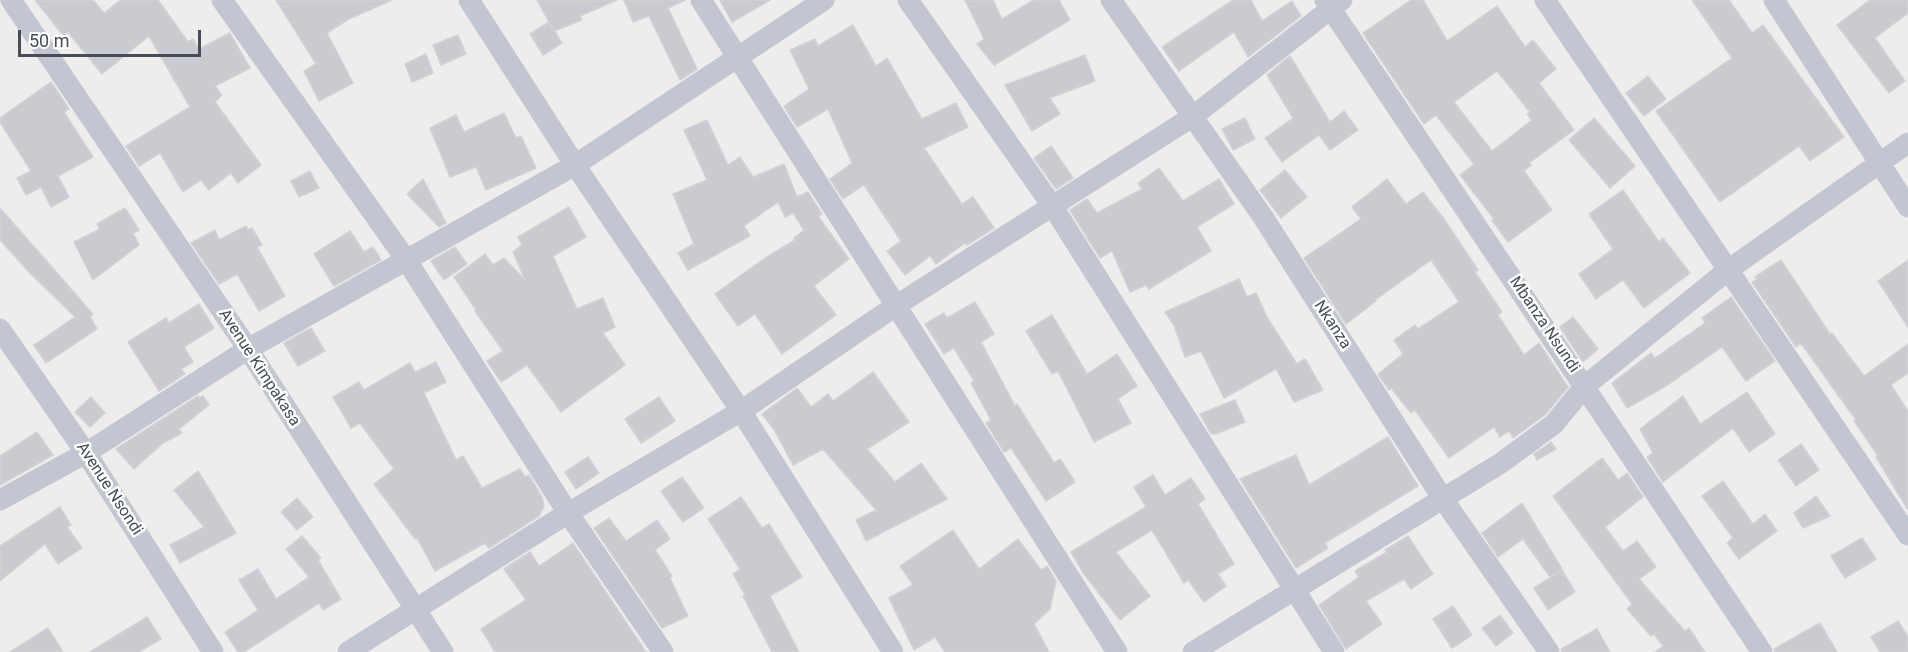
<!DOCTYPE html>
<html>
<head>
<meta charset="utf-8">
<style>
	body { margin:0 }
	#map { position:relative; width:1908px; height:652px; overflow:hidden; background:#efecec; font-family:Roboto,sans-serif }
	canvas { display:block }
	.scale { position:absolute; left:18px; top:30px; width:183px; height:27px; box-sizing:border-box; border:3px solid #464d57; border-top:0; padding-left:8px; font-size:18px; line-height:21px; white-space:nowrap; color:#464d57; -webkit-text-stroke:4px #fff; paint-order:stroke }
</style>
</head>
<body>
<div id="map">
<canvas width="1908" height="652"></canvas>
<div class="scale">50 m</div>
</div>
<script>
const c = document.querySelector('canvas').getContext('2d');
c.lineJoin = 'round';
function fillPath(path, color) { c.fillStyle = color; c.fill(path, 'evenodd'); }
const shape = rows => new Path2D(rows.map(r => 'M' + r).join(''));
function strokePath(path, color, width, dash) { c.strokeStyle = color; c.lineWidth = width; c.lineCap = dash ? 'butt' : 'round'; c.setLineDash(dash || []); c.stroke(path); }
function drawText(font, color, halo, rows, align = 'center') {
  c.font = font + ' Roboto,sans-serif'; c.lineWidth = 5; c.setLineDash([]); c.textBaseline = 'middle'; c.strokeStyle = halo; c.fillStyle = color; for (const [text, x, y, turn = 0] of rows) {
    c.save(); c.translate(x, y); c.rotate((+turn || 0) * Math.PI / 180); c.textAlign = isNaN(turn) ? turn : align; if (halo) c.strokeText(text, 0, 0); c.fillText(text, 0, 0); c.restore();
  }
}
const building = shape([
	[35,0,93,0,104,13,121,0,158,0,188,42,193,39,199,49,230,33,250,68,215,86,222,95,215,102,261,165,238,183,231,173,209,190,201,180,183,192,160,153,139,166,126,146,190,107,149,36,102,74,68,32,63,35,35,0],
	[276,0,392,0,349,19,327,33,353,83,319,101,304,71,316,64,276,0],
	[537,0,617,0,580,16,582,20,554,31,537,0],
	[624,0,685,0,668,8,697,69,680,80,649,16,633,22,624,0],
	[720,0,770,0,732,22,720,0],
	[965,0,993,0,1002,19,1034,0,1059,0,1070,20,994,65,977,44,984,39,965,0],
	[1233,0,1251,0,1262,21,1292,1,1301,16,1248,57,1234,32,1179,71,1162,47,1233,0],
	[1411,0,1423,0,1447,41,1497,6,1525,47,1533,40,1556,69,1539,83,1574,130,1529,163,1531,165,1524,171,1552,210,1508,242,1492,220,1494,219,1460,175,1474,164,1436,115,1424,124,1363,33,1411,0],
	[1497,71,1530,112,1527,114,1532,120,1492,151,1454,102,1497,71],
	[1692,0,1729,0,1752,33,1763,25,1844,137,1810,161,1799,146,1720,202,1656,111,1732,58,1692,0],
	[1870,0,1908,0,1908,13,1875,38,1905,81,1889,93,1837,25,1870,0],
	[549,22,562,43,543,55,530,34,549,22],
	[853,25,876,66,887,58,922,119,956,103,968,127,924,148,962,204,973,197,994,228,967,245,965,243,936,264,930,256,905,275,887,251,901,241,864,185,843,199,830,179,852,163,828,109,797,127,784,106,809,89,790,50,815,39,818,46,853,25],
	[458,35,466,54,441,65,433,45,458,35],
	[426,54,433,73,412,82,405,64,426,54],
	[1085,55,1095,81,1050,98,1060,114,1032,131,1005,85,1085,55],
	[1290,56,1330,122,1344,111,1358,130,1330,150,1319,135,1282,162,1265,138,1293,118,1267,75,1290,56],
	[1648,76,1666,99,1644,116,1626,93,1648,76],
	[51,82,69,109,64,112,93,157,58,176,69,197,51,207,41,187,26,195,17,178,31,171,0,122,0,118,51,82],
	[504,113,516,138,521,136,536,168,486,190,476,167,450,177,430,128,456,115,464,132,504,113],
	[1245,118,1255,139,1233,150,1222,129,1245,118],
	[1594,118,1635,166,1610,188,1569,140,1594,118],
	[707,120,728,165,740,157,753,177,784,164,797,197,808,192,822,214,818,216,849,259,814,286,836,315,782,354,755,314,738,326,715,294,765,258,795,240,794,238,804,230,793,213,785,217,778,202,744,226,750,236,688,270,678,253,694,244,673,194,707,180,684,130,707,120],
	[1051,146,1073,178,1056,189,1034,158,1051,146],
	[1159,168,1183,201,1219,179,1234,204,1197,227,1211,251,1149,289,1146,285,1130,292,1112,251,1100,258,1070,210,1087,199,1097,213,1142,189,1138,183,1159,168],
	[1285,170,1307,197,1281,218,1260,190,1285,170],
	[310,171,319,188,299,197,291,181,310,171],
	[423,179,446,223,439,227,407,194,423,179],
	[1387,179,1406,204,1423,192,1444,219,1478,270,1475,272,1502,312,1498,315,1524,355,1539,343,1568,387,1545,415,1513,438,1509,431,1500,437,1494,427,1449,458,1415,410,1411,413,1391,388,1389,390,1378,374,1403,354,1394,340,1415,325,1418,329,1459,302,1431,260,1375,300,1376,301,1346,324,1304,258,1361,219,1352,207,1387,179],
	[1623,190,1659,242,1663,238,1690,273,1644,308,1623,280,1596,299,1579,274,1613,249,1589,214,1623,190],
	[569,207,586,237,553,256,577,309,603,298,615,327,603,333,625,365,561,412,527,365,501,382,487,361,503,351,475,311,476,310,454,277,485,254,493,265,504,258,525,280,513,252,522,245,518,237,569,207],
	[0,208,93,314,90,317,97,329,46,363,34,345,75,317,30,273,0,240,0,208],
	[125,208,139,230,133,233,139,245,93,280,74,242,100,229,97,224,125,208],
	[246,226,248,230,252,228,262,245,257,247,285,296,259,311,237,274,219,284,191,243,215,230,219,240,246,226],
	[350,231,364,252,373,247,381,260,334,286,314,254,350,231],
	[455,247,467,264,444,280,431,261,455,247],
	[1781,260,1830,334,1832,333,1864,376,1908,344,1908,373,1891,385,1908,411,1908,510,1876,457,1878,456,1854,421,1856,420,1803,346,1800,344,1796,347,1752,282,1757,279,1755,277,1781,260],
	[1908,260,1908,327,1878,281,1908,260],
	[1239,279,1247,297,1256,293,1268,319,1297,364,1305,359,1323,390,1294,402,1276,369,1224,398,1201,351,1185,357,1174,325,1165,312,1239,279],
	[1731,297,1775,361,1746,381,1722,347,1666,386,1627,408,1612,383,1651,353,1655,358,1705,323,1702,318,1731,297],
	[975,302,994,334,981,342,1015,406,1017,404,1054,463,1060,459,1075,482,1046,501,1011,448,1004,452,986,423,991,420,971,383,974,381,954,348,944,354,925,324,944,313,947,318,975,302],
	[199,304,214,328,184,347,193,362,181,369,185,374,159,391,128,342,166,318,169,323,199,304],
	[1052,315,1087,374,1117,354,1137,386,1118,399,1131,423,1094,442,1058,371,1052,374,1026,331,1052,315],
	[1573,317,1598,349,1583,362,1560,327,1573,317],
	[311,328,325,351,298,366,284,343,311,328],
	[436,362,446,382,424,393,456,460,463,456,482,488,520,469,525,477,529,475,542,497,544,506,539,516,489,548,485,543,435,571,417,538,415,539,374,484,394,469,360,423,351,428,333,397,359,382,364,390,410,363,415,372,436,362],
	[873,372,909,422,867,449,895,482,921,463,947,499,866,541,856,520,876,510,823,449,793,465,775,431,762,414,797,388,811,407,828,394,833,401,873,372],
	[1747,392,1775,434,1749,452,1733,428,1663,482,1647,457,1653,453,1640,429,1683,396,1700,424,1747,392],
	[198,396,199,398,203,396,209,405,179,429,182,433,163,443,134,469,116,449,198,396],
	[91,397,105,413,90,427,75,412,91,397],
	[659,397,675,421,641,443,625,419,659,397],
	[1235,400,1245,422,1216,434,1211,434,1200,414,1235,400],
	[37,432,53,455,0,485,0,456,37,432],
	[1388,437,1418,486,1325,543,1328,548,1296,568,1240,479,1296,455,1309,485,1388,437],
	[1551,442,1556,449,1537,460,1534,454,1551,442],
	[1801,444,1819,470,1796,486,1778,460,1801,444],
	[588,457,599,473,576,489,565,472,588,457],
	[1602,458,1618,480,1627,473,1643,497,1605,527,1623,551,1637,541,1656,567,1639,579,1685,631,1689,628,1705,652,1655,652,1663,646,1654,634,1651,636,1627,609,1632,604,1553,496,1602,458],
	[198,471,236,533,180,563,170,545,204,527,174,490,198,471],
	[1153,475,1165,495,1191,478,1205,499,1198,504,1234,564,1218,574,1226,586,1204,602,1188,580,1184,583,1152,530,1116,552,1150,596,1120,620,1083,573,1071,552,1146,507,1134,487,1153,475],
	[682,477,704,508,683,522,661,491,682,477],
	[1723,481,1753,524,1765,514,1777,531,1739,559,1727,543,1733,538,1702,496,1723,481],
	[1816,496,1830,516,1803,528,1794,513,1816,496],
	[741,497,762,528,769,524,802,577,770,596,799,652,772,652,743,596,745,595,733,574,740,569,708,519,741,497],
	[297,498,313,517,297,530,281,512,297,498],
	[1522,503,1562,569,1550,577,1523,539,1498,557,1482,533,1522,503],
	[60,507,71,525,67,527,82,548,58,564,45,544,0,581,0,546,60,507],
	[609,518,626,541,657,520,670,539,655,550,672,576,670,578,688,616,662,628,594,528,609,518],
	[953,530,979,569,1018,539,1041,570,1047,566,1056,581,1050,609,1034,624,1049,652,945,652,935,637,914,650,889,598,913,585,900,566,953,530],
	[302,536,321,558,318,560,341,599,323,610,319,603,244,652,238,652,225,632,258,610,239,580,258,569,276,599,309,577,286,549,302,536],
	[1408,536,1433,574,1411,589,1404,579,1366,601,1382,624,1346,649,1319,605,1359,577,1355,571,1387,552,1385,550,1408,536],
	[1862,538,1876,559,1845,578,1831,556,1862,538],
	[573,543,646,652,495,652,481,629,526,600,504,569,530,552,539,566,573,543],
	[1562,570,1575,592,1548,610,1534,588,1562,570],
	[1453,606,1472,635,1452,648,1433,619,1453,606],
	[1500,615,1513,633,1496,646,1482,628,1500,615],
	[147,617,161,639,139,652,90,652,147,617],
	[1898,621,1908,637,1908,652,1880,652,1871,637,1898,621],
	[1820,623,1837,652,1775,652,1774,649,1820,623],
	[48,628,63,652,10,652,48,628],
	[1597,629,1610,652,1562,652,1561,649,1597,629]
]);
const street = shape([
	[11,0,248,349,443,652],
	[222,0,407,261,568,513,663,652],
	[469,0,575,165,741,411,893,652],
	[701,0,1117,652],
	[908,0,1053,207,1334,652],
	[1111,0,1263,217,1443,499,1549,652],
	[1325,0,1762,652],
	[1545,0,1908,535],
	[1774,0,1908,207],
	[0,329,86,453,213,652],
	[0,500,86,453,248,349,575,165,824,0],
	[348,652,568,513,741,411,897,305,1192,117,1342,0],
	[1193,652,1501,463,1554,424,1585,386,1728,270,1908,143]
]);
const streetNames = [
	["Nkanza",1332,325,57],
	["Mbanza Nsundi",1544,325,56],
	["Avenue Kimpakasa",259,368,57],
	["Avenue Nsondi",109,489,57]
];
fillPath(building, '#cacbd0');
strokePath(building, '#d1d2d7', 1.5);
strokePath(street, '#c1c6d0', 21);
drawText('16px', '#464d57', '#fff', streetNames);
</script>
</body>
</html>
